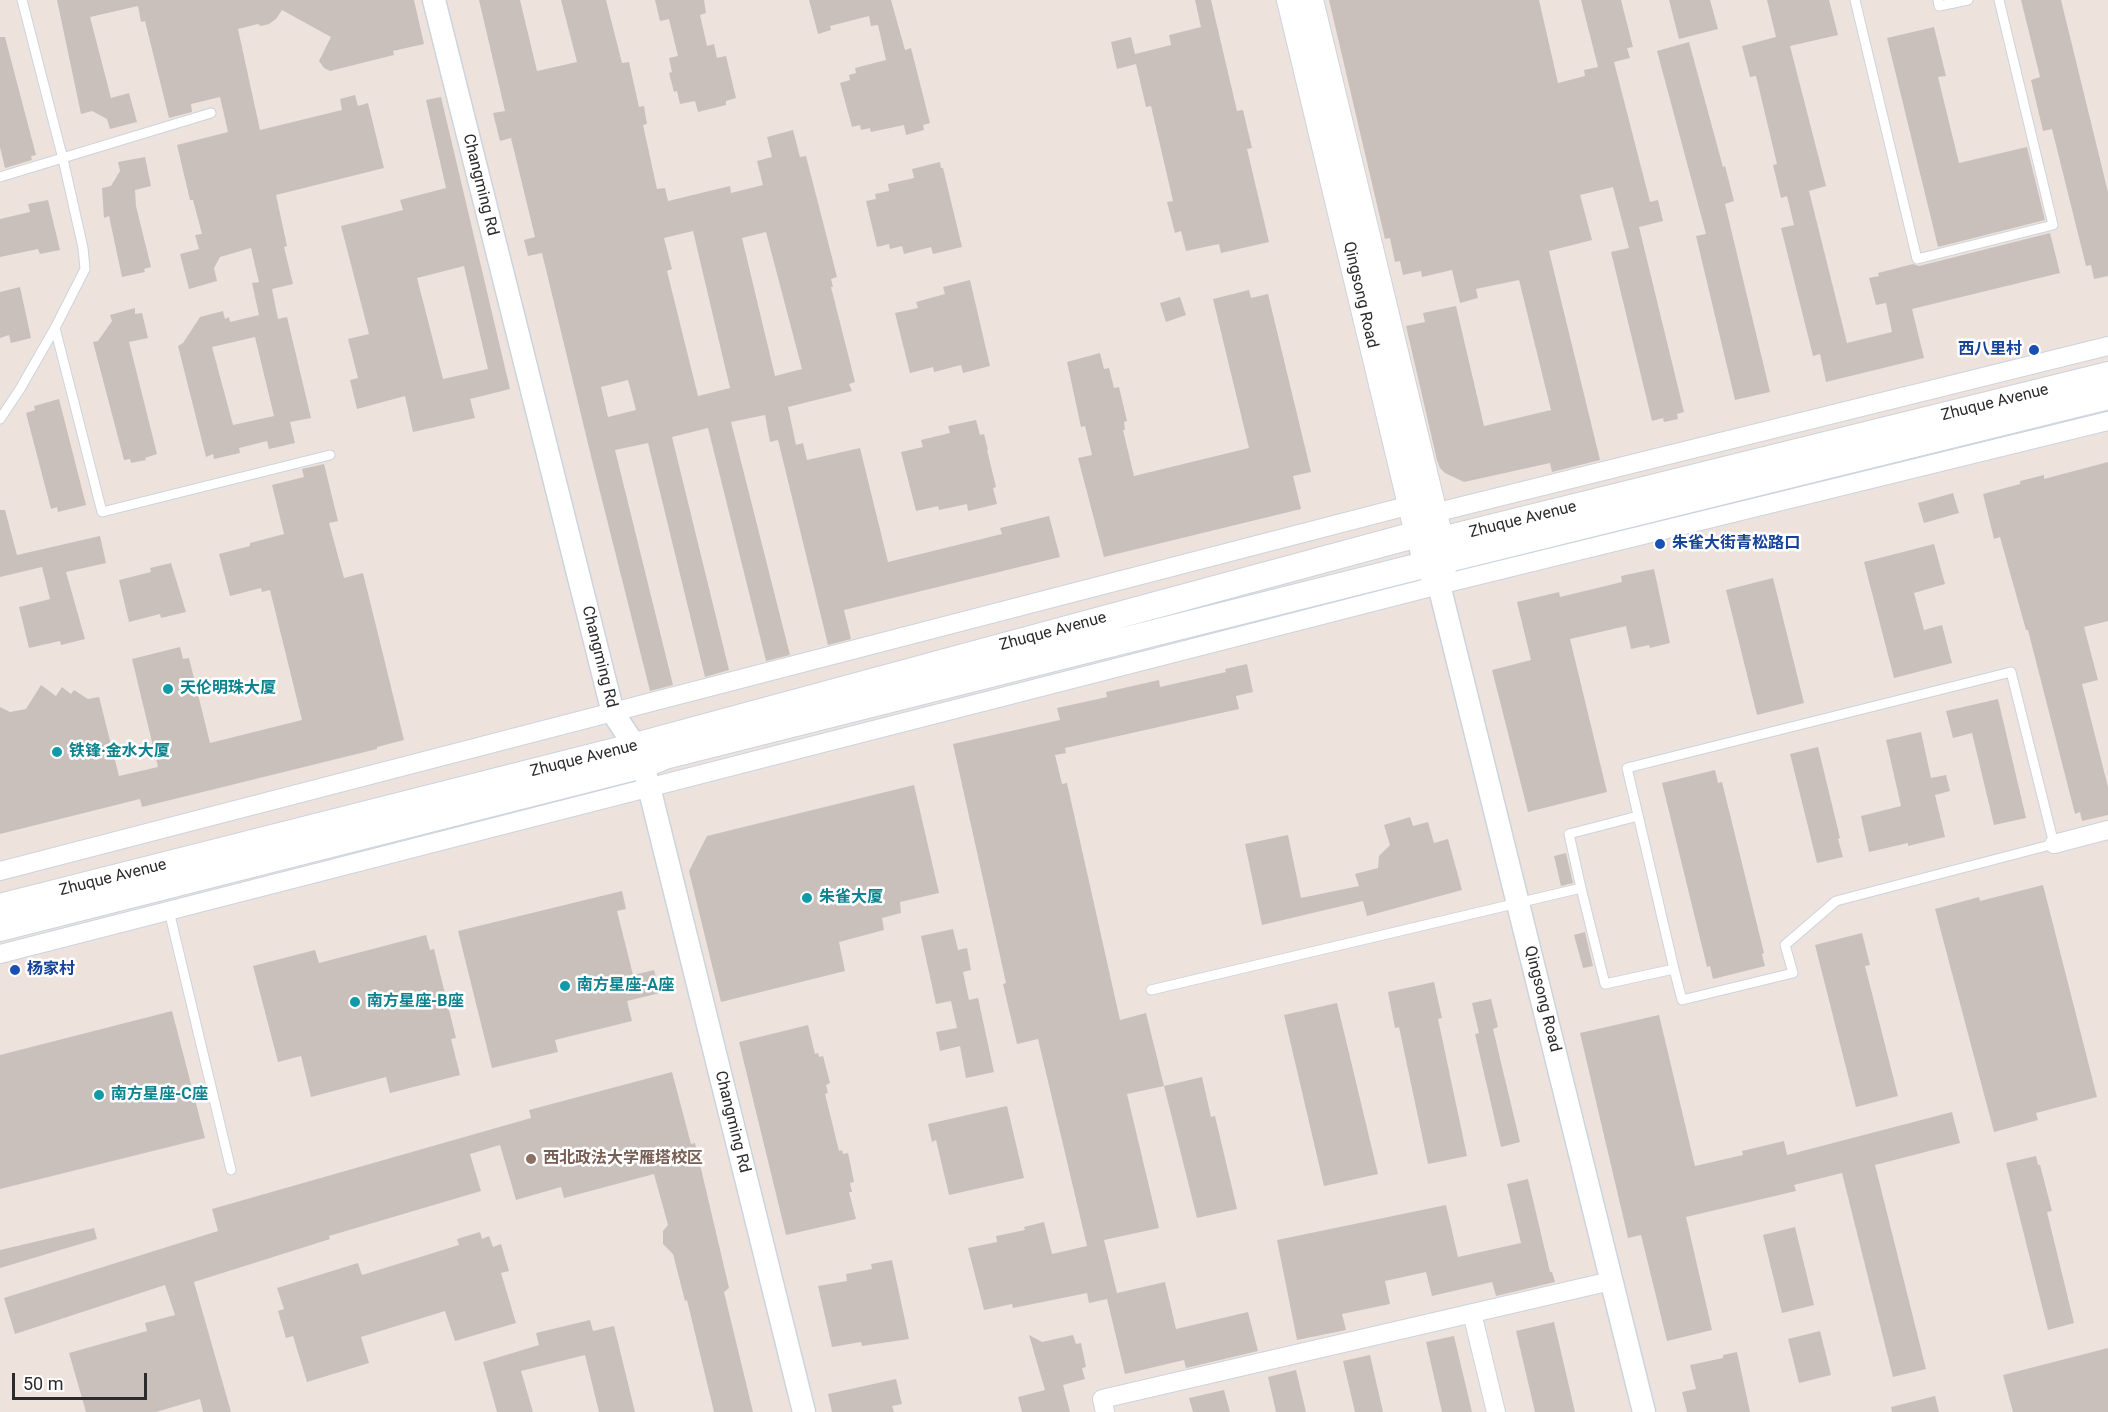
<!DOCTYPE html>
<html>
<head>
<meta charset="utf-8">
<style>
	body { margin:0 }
	#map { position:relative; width:2108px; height:1412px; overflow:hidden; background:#eee2dd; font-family:Roboto,sans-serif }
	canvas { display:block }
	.scale { position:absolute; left:12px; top:1373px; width:135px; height:27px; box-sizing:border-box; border:3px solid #2b2b2b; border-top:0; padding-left:8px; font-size:18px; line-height:21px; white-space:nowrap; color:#2b2b2b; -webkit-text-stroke:4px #fff; paint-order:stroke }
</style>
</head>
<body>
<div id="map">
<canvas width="2108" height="1412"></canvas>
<div class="scale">50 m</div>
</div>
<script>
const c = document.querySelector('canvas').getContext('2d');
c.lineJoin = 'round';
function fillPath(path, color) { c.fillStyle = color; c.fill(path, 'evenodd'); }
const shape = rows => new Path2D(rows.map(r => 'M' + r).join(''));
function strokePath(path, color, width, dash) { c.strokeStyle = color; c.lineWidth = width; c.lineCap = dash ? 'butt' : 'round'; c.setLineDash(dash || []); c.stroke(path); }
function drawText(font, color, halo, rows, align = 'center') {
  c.font = font + ' Roboto,"Noto Sans SC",sans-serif'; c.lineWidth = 5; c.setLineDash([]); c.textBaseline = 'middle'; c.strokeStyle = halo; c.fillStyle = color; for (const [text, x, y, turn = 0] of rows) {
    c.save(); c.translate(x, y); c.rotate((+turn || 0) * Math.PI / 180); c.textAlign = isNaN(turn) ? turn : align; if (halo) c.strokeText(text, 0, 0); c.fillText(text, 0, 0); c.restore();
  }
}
const building = shape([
	[57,0,414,0,424,44,393,51,394,55,330,71,324,68,319,61,331,37,282,10,276,19,269,24,261,26,258,24,238,29,260,130,342,110,340,99,355,95,358,106,368,103,384,168,276,195,287,246,284,247,293,284,272,289,278,319,287,317,311,418,290,422,295,443,269,449,267,441,239,448,240,453,214,459,213,454,206,457,178,346,183,343,200,317,223,311,225,319,229,317,230,322,259,315,252,283,259,282,251,248,220,257,214,268,217,281,189,289,180,254,199,249,195,235,202,234,193,200,190,200,177,145,228,132,220,97,191,104,192,112,169,118,145,21,141,22,138,6,90,17,111,98,129,93,137,122,110,129,107,119,92,111,81,114],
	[255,337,274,416,233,425,212,347],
	[479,0,520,0,537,71,577,62,561,0,606,0,622,63,629,62,639,107,644,106,647,124,643,125,657,189,665,188,668,201,730,186,731,193,763,185,757,161,772,157,767,137,793,130,800,157,806,156,837,277,831,279,833,287,831,287,855,382,849,384,852,391,788,407,796,445,803,443,807,460,860,448,888,562,1002,534,1000,528,1049,516,1060,557,844,610,851,639,828,645,778,440,770,442,765,415,731,422,790,655,766,661,708,428,672,437,729,670,705,677,648,443,615,450,673,685,650,691,591,456,542,253,528,256,524,240,535,237,511,138,500,141,493,113,505,111],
	[693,231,730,388,698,396,667,271,672,269,664,238],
	[766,232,802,369,775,376,742,238],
	[628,380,636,410,608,417,601,387],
	[655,0,704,0,706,13,700,15,707,46,714,44,717,58,726,56,736,98,726,101,726,105,698,112,695,101,680,104,677,91,674,92,669,73,672,72,669,58,678,56,669,19,660,21],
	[809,0,891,0,905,50,911,48,930,123,923,125,924,130,906,135,904,125,871,132,870,128,861,130,860,125,852,127,840,83,850,80,849,75,856,73,855,68,886,60,878,25,871,26,869,16,830,26,831,30,818,34],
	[1195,0,1211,0,1237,111,1243,110,1252,148,1247,149,1269,242,1221,253,1219,244,1186,251,1181,231,1175,233,1167,202,1173,201,1151,106,1146,107,1136,64,1117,69,1111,42,1131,37,1135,54,1171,45,1169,35,1201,27],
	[1329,0,1539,0,1558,83,1585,76,1584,70,1598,67,1581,0,1621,0,1633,47,1627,48,1630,58,1614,62,1650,202,1658,200,1663,221,1639,227,1684,412,1677,414,1678,419,1664,422,1663,418,1652,421,1611,252,1629,248,1613,187,1580,195,1592,240,1549,251,1600,460,1552,472,1550,463,1464,482,1445,473,1440,468,1437,460,1406,326,1425,322,1423,313,1456,306,1484,426,1551,410,1519,280,1476,289,1478,298,1460,303,1452,270,1422,277,1421,271,1403,275,1400,261,1395,262,1390,238,1385,239],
	[1669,0,1710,0,1718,29,1679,39],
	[1767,0,1829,0,1838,35,1790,46,1826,186,1809,191,1847,343,1892,332,1886,303,1876,305,1869,278,1879,276,1878,273,1913,264,1919,266,2050,233,2060,273,1912,309,1924,358,1826,382,1820,354,1813,356,1781,228,1794,225,1787,196,1781,198,1773,165,1777,164,1756,76,1750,77,1742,46,1776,37],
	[2021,0,2061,0,2108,192,2108,276,2094,279,2091,265,2086,266,2052,129,2043,131,2031,80,2040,77],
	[1934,27,1946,76,1938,77,1959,163,2027,147,2045,220,1938,247,1887,38],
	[0,37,5,37,36,155,31,156,32,160,5,168,0,147],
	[1689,42,1723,167,1725,166,1734,201,1725,204,1770,392,1735,400,1696,236,1706,234,1657,51],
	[441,97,510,389,470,399,475,418,413,432,405,396,357,409,350,380,358,378,348,339,369,334,341,226,403,210,400,200,446,188,426,100],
	[464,266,488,369,443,379,417,278],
	[145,157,151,186,135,190,136,206,151,267,144,269,145,272,122,277,109,216,104,218,102,188,111,186,120,171,118,162],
	[940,162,941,168,943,168,962,247,933,254,931,247,904,254,902,246,890,249,889,244,877,247,866,201,876,199,875,194,889,191,888,184,914,178,912,169],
	[48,200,60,250,40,254,38,249,0,257,0,219,30,212,28,204],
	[970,280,990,366,963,373,961,365,934,372,933,367,910,373,895,313,918,308,916,302,945,294,943,287],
	[20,287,31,338,11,343,9,335,0,338,0,292],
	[1249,290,1251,298,1268,294,1311,472,1293,476,1301,509,1104,557,1078,458,1092,455,1085,426,1081,427,1067,362,1100,353,1104,369,1109,368,1114,388,1119,387,1127,421,1124,422,1125,430,1123,430,1134,476,1249,448,1213,299],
	[1180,297,1186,315,1166,322,1160,303],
	[135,308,135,314,142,313,148,338,129,342,157,454,145,458,146,460,131,463,130,459,124,460,93,342,98,341,112,321,110,315],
	[59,399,86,505,58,512,57,507,51,509,26,413,35,410,34,406],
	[976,420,980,435,984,434,988,450,987,450,996,487,993,488,997,504,968,511,967,504,939,510,938,506,916,511,901,452,923,447,921,440,950,433,948,426],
	[2108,462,2108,621,2084,627,2098,680,2082,684,2108,787,2108,815,2082,821,2080,812,2075,814,2028,630,2026,630,2000,537,1994,539,1983,494,2020,484,2020,481,2044,475,2044,479],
	[324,464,338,521,329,523,344,578,363,573,404,740,377,747,377,749,142,807,140,799,0,834,0,707,10,712,26,709,41,685,56,696,62,687,71,694,74,690,88,699,99,697,119,776,158,767,132,659,180,647,183,659,189,658,210,743,302,720,270,590,262,592,261,588,230,596,219,554,250,546,250,543,284,534,272,485,304,477,302,469],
	[1953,493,1959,513,1924,523,1918,503],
	[0,510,5,510,17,555,100,536,106,563,66,572,85,639,61,645,60,641,29,648,19,607,50,599,42,567,0,577],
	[1934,544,1945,584,1914,593,1924,630,1942,625,1952,663,1894,678,1864,562],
	[171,563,186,612,161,618,160,614,129,622,119,580,151,572,150,568],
	[1654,569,1670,643,1650,648,1649,645,1631,649,1626,626,1570,639,1607,792,1528,812,1492,670,1531,660,1517,602,1559,592,1560,597,1622,582,1621,576],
	[1773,578,1804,703,1757,715,1726,590],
	[1247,664,1253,692,1236,696,1239,709,1065,748,1066,753,1055,755,1062,784,1067,783,1120,1020,1146,1013,1164,1086,1127,1094,1159,1228,1104,1240,1117,1293,1165,1282,1176,1329,1248,1312,1258,1351,1186,1368,1184,1360,1125,1374,1107,1299,1089,1303,1087,1293,1013,1308,1012,1304,984,1310,968,1248,997,1242,996,1236,1025,1230,1024,1227,1044,1222,1052,1254,1087,1246,1038,1039,1017,1044,1003,984,1006,983,953,744,1060,720,1057,708,1107,697,1106,692,1159,680,1160,687,1226,672,1225,669],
	[1998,699,2026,818,1994,825,1972,733,1953,738,1946,711],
	[1921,732,1931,778,1946,775,1950,791,1935,795,1945,837,1908,846,1908,843,1869,852,1861,816,1901,806,1886,740],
	[1818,747,1840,838,1838,839,1843,857,1817,863,1790,754],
	[1715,770,1718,783,1722,782,1764,953,1762,954,1765,966,1713,979,1710,966,1707,967,1662,783],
	[914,785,939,893,900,902,901,913,882,918,884,930,839,942,845,971,721,1002,689,871,707,836],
	[1410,817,1413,826,1428,822,1434,843,1448,839,1462,890,1367,916,1363,901,1262,925,1245,844,1288,835,1301,898,1359,886,1355,874,1378,868,1379,856,1390,845,1384,825],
	[1566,853,1573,883,1561,886,1554,856],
	[2043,885,2097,1097,2036,1113,2038,1120,1994,1132,1935,909,1979,897,1980,901],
	[622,891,626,909,617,911,633,975,654,970,660,993,627,1001,632,1021,555,1040,558,1052,492,1068,458,931],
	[953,929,958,950,967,948,971,970,963,972,969,1000,978,998,994,1072,966,1078,960,1046,940,1051,936,1032,957,1028,951,1001,936,1004,921,936],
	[1585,932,1593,966,1583,968,1574,935],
	[1862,933,1870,965,1865,966,1898,1096,1856,1107,1815,945],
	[426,935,430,950,434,949,456,1038,451,1039,460,1075,390,1093,386,1077,311,1097,301,1056,278,1062,253,966,315,950,319,963],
	[1434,982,1442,1018,1438,1019,1467,1156,1428,1164,1399,1027,1395,1028,1388,992],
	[1491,999,1498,1027,1493,1029,1520,1142,1501,1147,1475,1034,1479,1033,1472,1003],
	[1337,1003,1378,1174,1324,1186,1284,1015],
	[172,1011,205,1138,0,1189,0,1055],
	[1659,1015,1695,1166,1743,1155,1742,1151,1784,1141,1787,1155,1952,1112,1960,1143,1875,1165,1926,1369,1893,1377,1842,1173,1794,1185,1796,1191,1686,1217,1712,1330,1667,1341,1641,1235,1628,1238,1580,1033],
	[808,1025,815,1054,818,1053,819,1057,823,1056,830,1083,826,1085,828,1093,825,1094,839,1151,842,1150,843,1154,848,1153,854,1182,850,1183,852,1192,849,1192,856,1219,786,1235,739,1042],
	[672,1072,691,1144,695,1143,729,1288,724,1292,753,1412,714,1412,687,1300,685,1301,673,1254,663,1244,663,1231,668,1225,654,1174,564,1198,561,1187,516,1200,500,1145,470,1154,481,1191,329,1236,330,1239,194,1282,231,1412,203,1412,200,1399,156,1412,86,1412,69,1353,147,1331,145,1323,175,1315,165,1285,15,1334,4,1298,218,1231,212,1209,531,1118,529,1110],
	[1202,1077,1211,1117,1215,1116,1237,1209,1197,1218,1164,1086],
	[1007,1106,1024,1178,949,1195,936,1140,932,1142,928,1124],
	[2036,1156,2038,1165,2040,1165,2052,1211,2047,1212,2074,1323,2048,1330,2006,1163],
	[1528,1179,1550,1272,1552,1272,1555,1282,1496,1296,1492,1282,1432,1296,1426,1272,1385,1281,1390,1304,1342,1314,1346,1330,1297,1340,1277,1240,1446,1205,1458,1257,1521,1243,1507,1184],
	[1795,1227,1814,1305,1782,1313,1763,1235],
	[94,1228,97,1239,0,1268,0,1250],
	[480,1232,482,1239,489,1236,493,1247,501,1244,509,1271,501,1273,516,1323,455,1341,445,1311,361,1337,369,1363,307,1382,293,1336,286,1338,278,1311,284,1309,277,1288,358,1263,362,1275,459,1245,457,1239],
	[892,1260,909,1339,862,1346,861,1342,832,1347,818,1286,847,1281,846,1274,872,1269,871,1264],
	[590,1320,593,1331,614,1326,635,1412,599,1412,585,1355,521,1371,533,1412,497,1412,483,1362,539,1345,536,1333],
	[1554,1322,1575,1412,1535,1412,1516,1331],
	[1820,1331,1831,1375,1799,1383,1788,1339],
	[1029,1335,1042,1342,1073,1335,1076,1344,1081,1343,1086,1367,1082,1368,1085,1379,1063,1385,1070,1412,1022,1412,1018,1397,1045,1390],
	[1454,1336,1472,1412,1442,1412,1426,1342],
	[2108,1348,2108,1412,2013,1412,2003,1375],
	[1737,1352,1750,1412,1687,1412,1682,1392,1696,1389,1690,1365,1723,1358,1723,1355],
	[1370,1355,1383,1412,1355,1412,1343,1361],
	[1296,1370,1306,1412,1276,1412,1268,1377],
	[896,1379,902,1404,892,1406,894,1412,832,1412,828,1394],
	[1224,1390,1230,1412,1193,1412,1189,1398],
	[1935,1396,1939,1412,1892,1412,1891,1407]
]);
const service = shape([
	[1855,0,1917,259,2053,225,1999,0],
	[1938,0,1939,6,1968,0],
	[0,177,211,113],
	[55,328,102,512,330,455],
	[0,419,20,389,55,328,85,269,83,248,63,159,22,0],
	[1581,888,1569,834,1638,816],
	[169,911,231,1170],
	[1151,990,1581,888,1605,984,1674,969,1627,768,2011,672,2054,844,1836,901,1785,945,1793,973,1682,1000,1674,969]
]);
const minor = shape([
	[2054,844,2108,830],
	[0,871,1411,505,1434,513,2108,346],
	[0,954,1439,585,2108,421],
	[1472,1313,1496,1412],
	[1105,1412,1102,1399,1611,1281]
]);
const tertiary = shape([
	[434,0,613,713,635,746,643,765,649,787,804,1412],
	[1418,534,1424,565,1439,585,1644,1412]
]);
const secondary = shape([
	[1290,0,1418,534],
	[1310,0,1445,559,1439,585],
	[0,907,635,746,1418,534,1441,540,2108,375],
	[0,928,643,765,665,756,1424,565,2108,396]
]);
const markers = [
	[2034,350,6,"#1a4fb4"],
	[1660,544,6,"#1a4fb4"],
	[168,689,6,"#0f9aa8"],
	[57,752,6,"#0f9aa8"],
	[807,898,6,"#0f9aa8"],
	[15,970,6,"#1a4fb4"],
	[565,986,6,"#0f9aa8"],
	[355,1002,6,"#0f9aa8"],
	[99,1095,6,"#0f9aa8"],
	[531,1159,6,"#8d6e63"]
];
const streetNames = [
	["Changming Rd",480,185,76],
	["Qingsong Road",1360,295,77],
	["Zhuque Avenue",1995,403,-14],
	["Zhuque Avenue",1523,520,-14],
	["Zhuque Avenue",1053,632,-15],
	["Changming Rd",599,657,76],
	["Zhuque Avenue",584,759,-14],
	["Zhuque Avenue",113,878,-14],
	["Qingsong Road",1542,999,76],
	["Changming Rd",732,1122,76]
];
const transitNames = [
	["西八里村",2022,350,"right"],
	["朱雀大街青松路口",1672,544],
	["杨家村",27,970]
];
const cultureNames = [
	["天伦明珠大厦",180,689],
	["铁锋·金水大厦",69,752],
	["朱雀大厦",819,898],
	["南方星座-A座",577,986],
	["南方星座-B座",367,1002],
	["南方星座-C座",111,1095]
];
const educationNames = [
	["西北政法大学雁塔校区",543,1159]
];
fillPath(building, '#c9c0bb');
strokePath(service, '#cbd4de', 11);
strokePath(minor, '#cbd4de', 20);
strokePath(tertiary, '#cbd4de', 25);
strokePath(secondary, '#cbd4de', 28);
strokePath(service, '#fff', 9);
strokePath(minor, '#fff', 18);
strokePath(tertiary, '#fff', 22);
strokePath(secondary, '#fff', 26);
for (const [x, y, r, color] of markers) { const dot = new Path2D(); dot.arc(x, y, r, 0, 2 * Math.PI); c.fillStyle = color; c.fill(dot); strokePath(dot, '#fff', 2); }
drawText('16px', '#2b2b2b', '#fff', streetNames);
drawText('bold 16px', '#164399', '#fff', transitNames, 'left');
drawText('bold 16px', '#0d838f', '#fff', cultureNames, 'left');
drawText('bold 16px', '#785e54', '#fff', educationNames, 'left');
</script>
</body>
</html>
